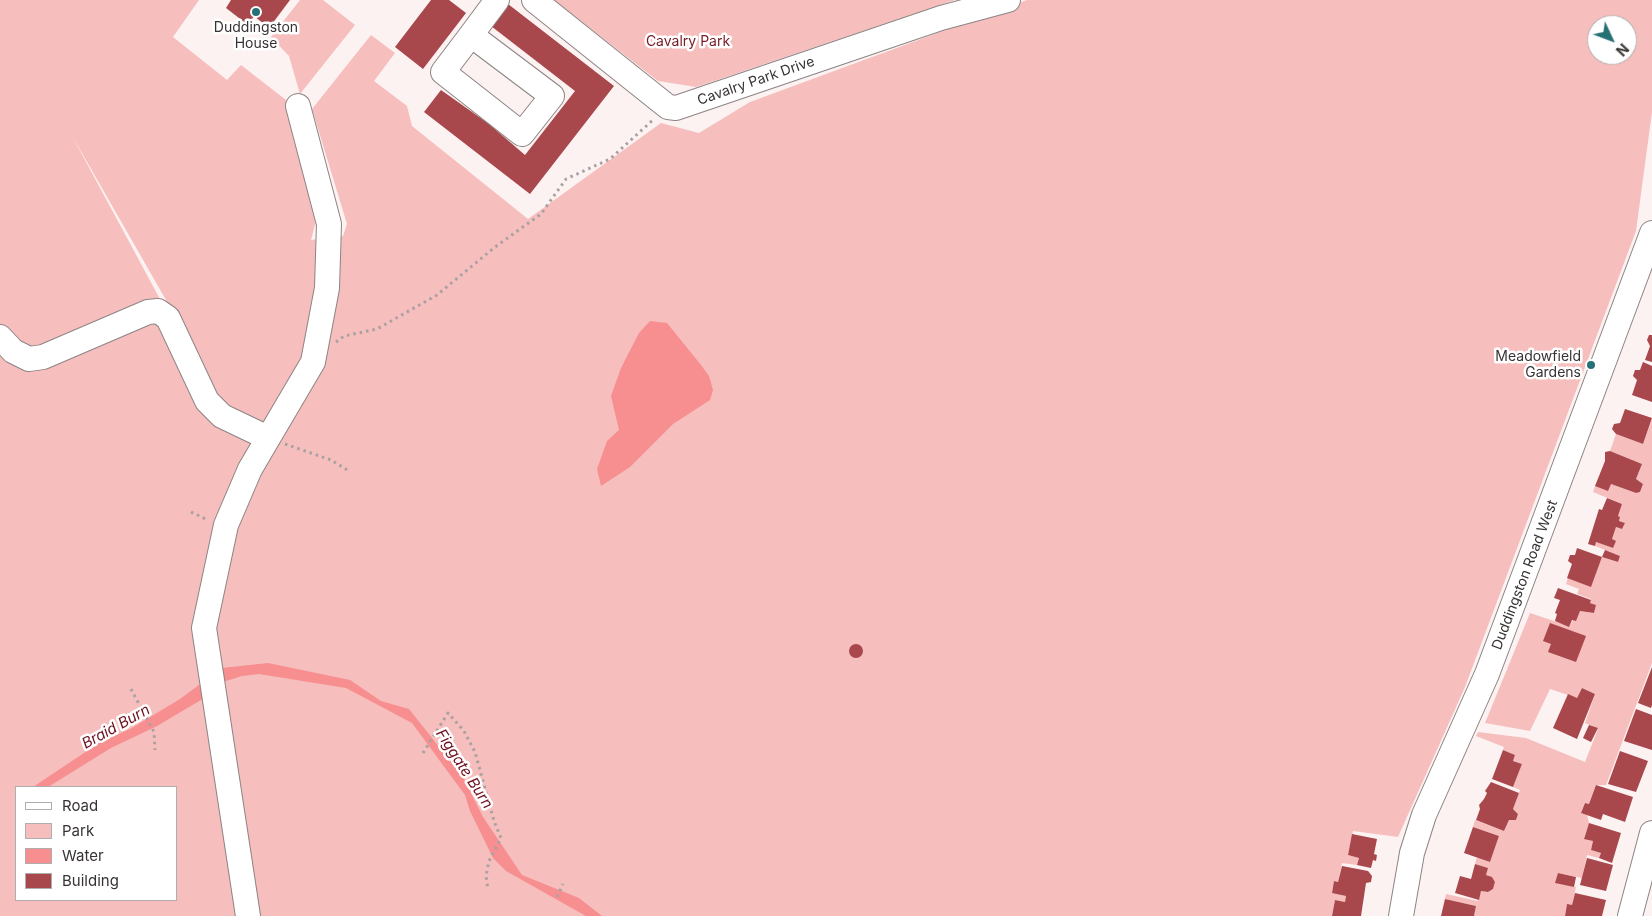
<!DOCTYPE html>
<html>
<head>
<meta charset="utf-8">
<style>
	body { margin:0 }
	#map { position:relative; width:1652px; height:916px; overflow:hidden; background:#fdf2f2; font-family:Inter,sans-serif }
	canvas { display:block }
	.legend { position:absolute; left:15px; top:786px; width:162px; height:115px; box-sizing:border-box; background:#fff; border:1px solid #afadad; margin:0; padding:6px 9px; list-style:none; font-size:15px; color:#383333 }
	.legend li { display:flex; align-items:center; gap:10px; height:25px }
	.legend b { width:25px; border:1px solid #afadad }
	.north { position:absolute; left:1587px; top:15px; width:50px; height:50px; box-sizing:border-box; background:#fff; border:1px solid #afadad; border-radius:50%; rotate:133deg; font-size:14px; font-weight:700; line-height:20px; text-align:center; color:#383333 }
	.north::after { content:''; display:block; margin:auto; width:18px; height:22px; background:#267175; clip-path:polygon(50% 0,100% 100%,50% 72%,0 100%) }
</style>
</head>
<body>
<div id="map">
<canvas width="1652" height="916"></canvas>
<ul class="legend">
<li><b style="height:6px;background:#fff"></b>Road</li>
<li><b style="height:14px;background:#f6bebd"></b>Park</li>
<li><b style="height:14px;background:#f78e8f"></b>Water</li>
<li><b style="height:14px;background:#a8474c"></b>Building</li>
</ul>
<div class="north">N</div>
</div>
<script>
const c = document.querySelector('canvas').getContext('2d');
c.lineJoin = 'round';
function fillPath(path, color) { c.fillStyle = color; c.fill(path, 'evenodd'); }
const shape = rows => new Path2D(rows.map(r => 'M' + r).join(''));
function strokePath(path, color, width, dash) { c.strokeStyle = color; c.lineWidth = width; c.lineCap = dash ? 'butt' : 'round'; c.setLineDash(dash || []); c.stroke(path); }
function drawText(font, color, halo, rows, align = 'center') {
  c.font = font + ' Inter,sans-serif'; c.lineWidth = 5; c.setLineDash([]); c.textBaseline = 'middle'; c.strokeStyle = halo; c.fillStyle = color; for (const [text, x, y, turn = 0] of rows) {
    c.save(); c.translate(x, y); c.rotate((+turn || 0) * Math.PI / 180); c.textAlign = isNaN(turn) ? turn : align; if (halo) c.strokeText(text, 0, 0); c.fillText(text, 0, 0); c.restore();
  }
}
const green = shape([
	[0,0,199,0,173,37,227,80,241,65,286,100,286,110,317,217,311,240,343,236,347,224,312,109,371,35,395,53,374,81,407,106,412,126,528,219,661,123,699,133,750,102,1027,0,1652,0,1652,112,1636,231,1465,687,1398,837,1353,831,1348,855,1359,858,1357,865,1342,863,1338,882,1334,881,1332,892,1346,896,1345,902,1335,900,1332,916,0,916],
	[1597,25,1627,25,1627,55,1597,55],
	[71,134,170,307,209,390],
	[16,787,176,787,176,900,16,900],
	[300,0,323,0,355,25,300,94,289,56,271,37],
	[554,0,955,0,696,87,658,81],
	[1652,419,1652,663,1606,785,1596,785,1589,804,1585,803,1581,813,1587,815,1589,823,1584,838,1593,841,1591,850,1601,853,1599,858,1587,855,1582,878,1558,873,1556,883,1576,887,1572,905,1567,905,1565,915,1567,916,1474,916,1476,906,1445,899,1446,894,1478,901,1481,891,1488,892,1493,889,1495,882,1492,877,1486,875,1487,868,1475,864,1477,857,1490,862,1499,836,1473,827,1475,820,1504,831,1509,820,1516,820,1518,814,1513,809,1520,790,1513,787,1522,764,1513,761,1515,755,1503,750,1504,747,1476,736,1478,732,1526,738,1585,762,1598,729,1585,723,1595,694,1582,688,1577,698,1550,689,1530,731,1485,723,1530,613,1569,626,1580,611,1594,613,1596,605,1590,603,1591,599,1577,594,1579,589,1566,584,1568,578,1591,586,1602,557,1618,562,1620,556,1595,546,1596,542,1613,548,1612,539,1616,527,1622,529,1625,523,1619,521,1620,517,1618,516,1622,504,1593,492,1595,486,1611,484,1636,493,1640,492,1643,484,1636,479,1642,464,1610,451,1616,434,1643,444]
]);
const water = shape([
	[650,321,667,323,701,365,709,376,713,390,710,400,673,424,630,467,601,486,597,469,607,441,619,430,611,396,621,368,639,333],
	[268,663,350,680,381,701,409,709,463,777,483,817,522,875,579,898,602,916,586,916,506,871,493,858,470,811,465,795,412,723,346,688,259,674,242,676,226,681,206,697,157,726,111,748,48,787,33,787,99,743,132,728,180,699,222,668]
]);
const building = shape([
	[231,0,290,0,269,28,254,16,248,25,226,8],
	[431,0,449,0,466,13,423,69,395,47],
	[508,4,614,86,530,194,424,112,441,90,489,124,525,155,575,91,491,26],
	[1649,335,1652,335,1652,362,1645,360,1650,346,1647,340],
	[1643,362,1652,366,1652,402,1632,395,1637,380,1633,376,1635,370,1640,370],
	[1625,409,1652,418,1643,444,1616,434,1612,429,1614,424,1620,423],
	[1610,451,1642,464,1636,479,1643,484,1640,492,1636,493,1611,484,1608,491,1595,486,1605,461,1605,452],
	[1607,498,1622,504,1618,516,1620,517,1619,521,1625,523,1622,529,1616,527,1612,539,1616,541,1613,548,1596,542,1595,546,1588,544,1599,509,1602,510],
	[1577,548,1602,557,1605,550,1620,556,1618,562,1602,557,1591,587,1567,578,1572,564,1568,561,1570,555,1575,555],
	[1558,588,1591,600,1590,603,1596,605,1594,613,1580,611,1576,621,1572,620,1569,627,1555,621,1557,614,1555,613,1560,600,1554,598],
	[1550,623,1586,636,1576,662,1548,652,1551,644,1543,641],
	'849 651a7 7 0 1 1 14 0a7 7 0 1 1-14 0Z',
	[1652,667,1652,705,1651,708,1638,703],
	[1582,688,1595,694,1577,739,1553,728,1568,694,1577,698],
	[1636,709,1652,715,1652,750,1624,741],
	[1589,725,1598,728,1591,742,1583,738],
	[1503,750,1515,755,1513,761,1522,764,1513,787,1492,779],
	[1620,751,1648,761,1636,792,1608,784],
	[1491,782,1519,793,1513,809,1518,814,1516,820,1509,820,1504,831,1476,820,1480,809,1479,805,1484,799,1487,793,1485,791],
	[1596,785,1633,797,1625,822,1603,814,1601,820,1581,813,1585,803,1589,804],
	[1589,823,1621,833,1612,863,1599,858,1601,853,1591,850,1593,841,1584,839],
	[1473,827,1499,836,1490,862,1464,853],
	[1352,834,1377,839,1374,854,1377,855,1376,861,1373,860,1371,868,1357,865,1359,858,1348,855],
	[1587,858,1613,865,1606,891,1580,885],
	[1475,864,1488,868,1486,875,1492,877,1495,882,1493,889,1488,892,1481,891,1479,900,1455,893,1460,876,1471,879],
	[1342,866,1368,871,1372,876,1371,882,1366,883,1361,916,1332,916,1335,900,1345,902,1346,896,1332,893,1334,881,1338,882],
	[1558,873,1576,877,1574,887,1555,883],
	[1575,893,1606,900,1602,916,1565,916,1567,904,1572,905],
	[1445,899,1476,906,1474,916,1441,916]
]);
const path = shape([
	[336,342,344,336,377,329,437,295,495,247,541,214,566,179,610,159,654,119],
	[285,444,331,460,349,471],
	[191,512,208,520],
	[131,689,154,732,155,750],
	[423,753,448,713,464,731,475,752,494,821,501,838,489,861,486,876,488,890],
	[557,897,563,884]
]);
const minor = shape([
	[534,0,668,107,676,108,941,18,1008,0],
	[471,35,552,96,522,134,443,72,471,35,497,0],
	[0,337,13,351,29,359,43,357,148,312,158,311,168,318,207,401,222,416,268,438],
	[248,916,204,628,226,525,250,469,313,362,327,288,329,224,298,106],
	[1401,916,1412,853,1424,815,1487,674,1652,233],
	[1630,916,1652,833]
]);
const markers = [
	[256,12,5,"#267175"],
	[1591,365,5,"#267175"]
];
const poiNames = [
	["Duddingston",256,28],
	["House",256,44],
	["Meadowfield",1581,357,"right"],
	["Gardens",1581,373,"right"]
];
const parkNames = [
	["Cavalry Park",688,42]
];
const streetNames = [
	["Cavalry Park Drive",756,81,-19],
	["Duddingston Road West",1525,575,-69]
];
const waterNames = [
	["Braid Burn",116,727,-29],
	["Figgate Burn",464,769,57]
];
fillPath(green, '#f6bebd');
fillPath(water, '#f78e8f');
fillPath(building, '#a8474c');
strokePath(minor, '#8d8484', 26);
strokePath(path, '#a9a1a1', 3, [2.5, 4]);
strokePath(minor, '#fff', 24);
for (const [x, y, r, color] of markers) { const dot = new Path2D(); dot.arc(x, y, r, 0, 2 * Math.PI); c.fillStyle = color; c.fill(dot); strokePath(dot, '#fff', 2); }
drawText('14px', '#383333', '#fff', poiNames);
drawText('14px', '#781b26', '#fff', parkNames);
drawText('14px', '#383333', '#fff', streetNames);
drawText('italic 15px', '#6f121f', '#fff', waterNames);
</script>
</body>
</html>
